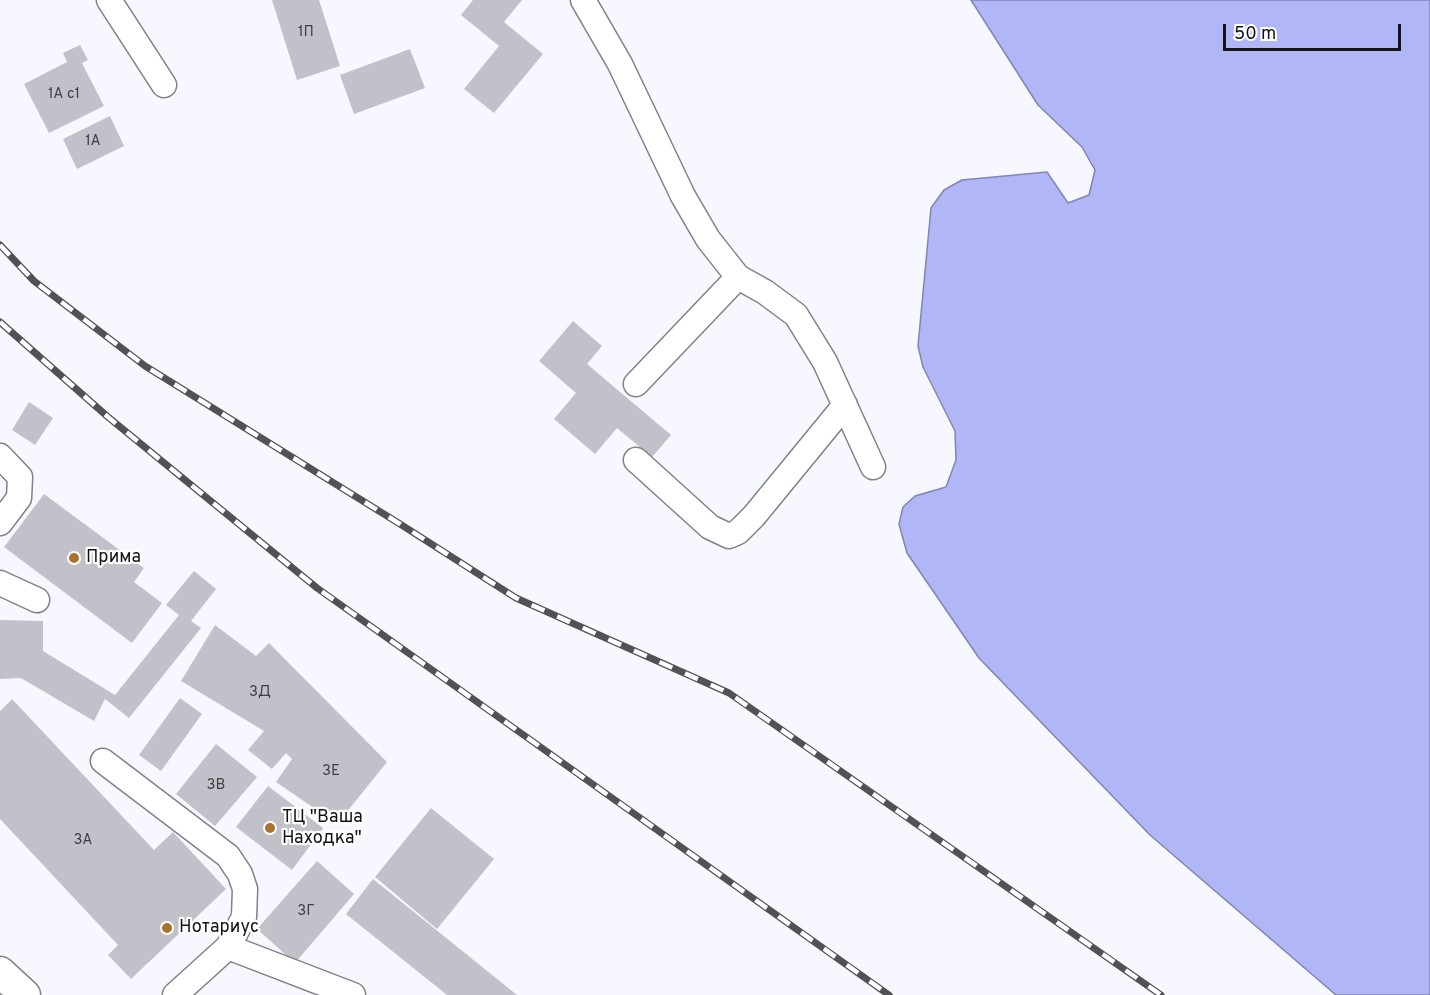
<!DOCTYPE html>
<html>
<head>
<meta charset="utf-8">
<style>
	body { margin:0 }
	#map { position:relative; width:1430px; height:995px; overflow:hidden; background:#f6f7ff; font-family:Overpass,sans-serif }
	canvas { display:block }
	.scale { position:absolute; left:1223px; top:24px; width:178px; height:27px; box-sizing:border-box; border:3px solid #131316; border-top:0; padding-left:8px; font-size:18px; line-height:21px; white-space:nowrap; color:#131316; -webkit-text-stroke:4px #fff; paint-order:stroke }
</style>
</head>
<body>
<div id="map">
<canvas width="1430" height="995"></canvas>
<div class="scale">50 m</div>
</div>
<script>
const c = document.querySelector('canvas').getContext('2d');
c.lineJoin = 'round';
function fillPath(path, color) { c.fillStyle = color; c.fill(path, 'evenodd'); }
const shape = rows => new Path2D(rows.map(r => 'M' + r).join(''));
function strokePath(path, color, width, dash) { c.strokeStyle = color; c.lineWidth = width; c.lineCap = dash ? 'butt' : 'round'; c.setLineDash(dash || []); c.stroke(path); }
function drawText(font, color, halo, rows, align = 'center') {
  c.font = font + ' Overpass,sans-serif'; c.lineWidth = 4.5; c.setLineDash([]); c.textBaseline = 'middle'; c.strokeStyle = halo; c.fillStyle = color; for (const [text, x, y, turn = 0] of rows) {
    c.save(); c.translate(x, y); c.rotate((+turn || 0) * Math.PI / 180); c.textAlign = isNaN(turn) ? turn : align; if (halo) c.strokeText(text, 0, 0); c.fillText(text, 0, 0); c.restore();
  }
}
const water = shape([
	[971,0,1430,0,1430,995,1336,995,1150,835,979,658,907,553,899,524,903,507,915,496,946,487,956,460,955,431,923,367,918,346,931,208,944,190,962,180,1047,172,1068,203,1089,195,1095,170,1082,147,1038,105,971,0]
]);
const building = shape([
	[272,0,319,0,340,66,297,80],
	[473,0,522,0,504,22,543,54,494,113,464,89,499,46,461,15],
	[80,45,88,60,82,63,104,106,49,133,24,84,67,62,63,53],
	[410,49,425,88,354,114,340,75],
	[110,116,124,146,77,169,63,139],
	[573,321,602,346,587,364,671,435,652,457,617,428,595,454,554,419,576,393,539,361],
	[29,402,53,418,35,445,12,430],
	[44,494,144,568,134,582,162,603,132,643,4,547],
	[194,571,216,589,191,621,201,628,129,718,105,699,94,721,21,678,0,679,0,620,43,621,43,651,115,695,179,615,166,605],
	[215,625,256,656,269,643,387,762,337,824,276,782,292,759,286,753,272,769,248,750,264,731,181,681],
	[180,698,202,714,161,771,139,755],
	[12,699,154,850,173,832,226,889,131,979,108,955,118,945,0,819,0,711],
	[216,744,257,777,215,826,176,794],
	[268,786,323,828,292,870,236,827],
	[431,808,494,859,437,929,375,877],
	[317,861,354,894,295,963,257,929],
	[373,879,517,995,447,995,346,914]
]);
const minor = shape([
	[109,0,164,85],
	[583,0,620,64,683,196,708,239,738,277,765,292,796,315,825,362,873,467],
	[636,384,738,277],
	[0,456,20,477,19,498,0,523],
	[636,460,710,527,729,536,738,532,754,516,845,405],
	[0,583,37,600],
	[103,761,228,856,240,874,245,889,244,917,228,947,175,995],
	[228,947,353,995]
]);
const major = shape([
	[0,972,25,995]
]);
const rail = shape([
	[0,245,34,281,145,366,400,524,516,598,729,693,1161,995],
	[0,322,108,417,317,588,889,995]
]);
const markers = [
	[74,558,6,"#a9732e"],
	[270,828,6,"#a9732e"],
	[167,928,6,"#a9732e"]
];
const numberNames = [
	["1П",306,33],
	["1А с1",64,95],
	["1А",93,142],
	["3Д",260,693],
	["3Е",331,772],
	["3В",216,786],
	["3А",83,841],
	["3Г",306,912]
];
const poiNames = [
	["Прима",86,558],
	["ТЦ \"Ваша",282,818],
	["Находка\"",282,839],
	["Нотариус",179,928]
];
fillPath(water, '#b0b6f6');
strokePath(water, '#8185b3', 1.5);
fillPath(building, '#c0c1c9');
strokePath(minor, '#818289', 27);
strokePath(major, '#818289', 33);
strokePath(minor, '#fff', 24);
strokePath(major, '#fff', 30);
strokePath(rail, '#515256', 7);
strokePath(rail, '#fff', 4.5, [14]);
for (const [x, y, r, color] of markers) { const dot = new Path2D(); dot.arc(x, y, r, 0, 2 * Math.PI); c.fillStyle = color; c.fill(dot); strokePath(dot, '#fff', 2); }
drawText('15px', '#3e3e43', null, numberNames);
drawText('18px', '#131316', '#fff', poiNames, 'left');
</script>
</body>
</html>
